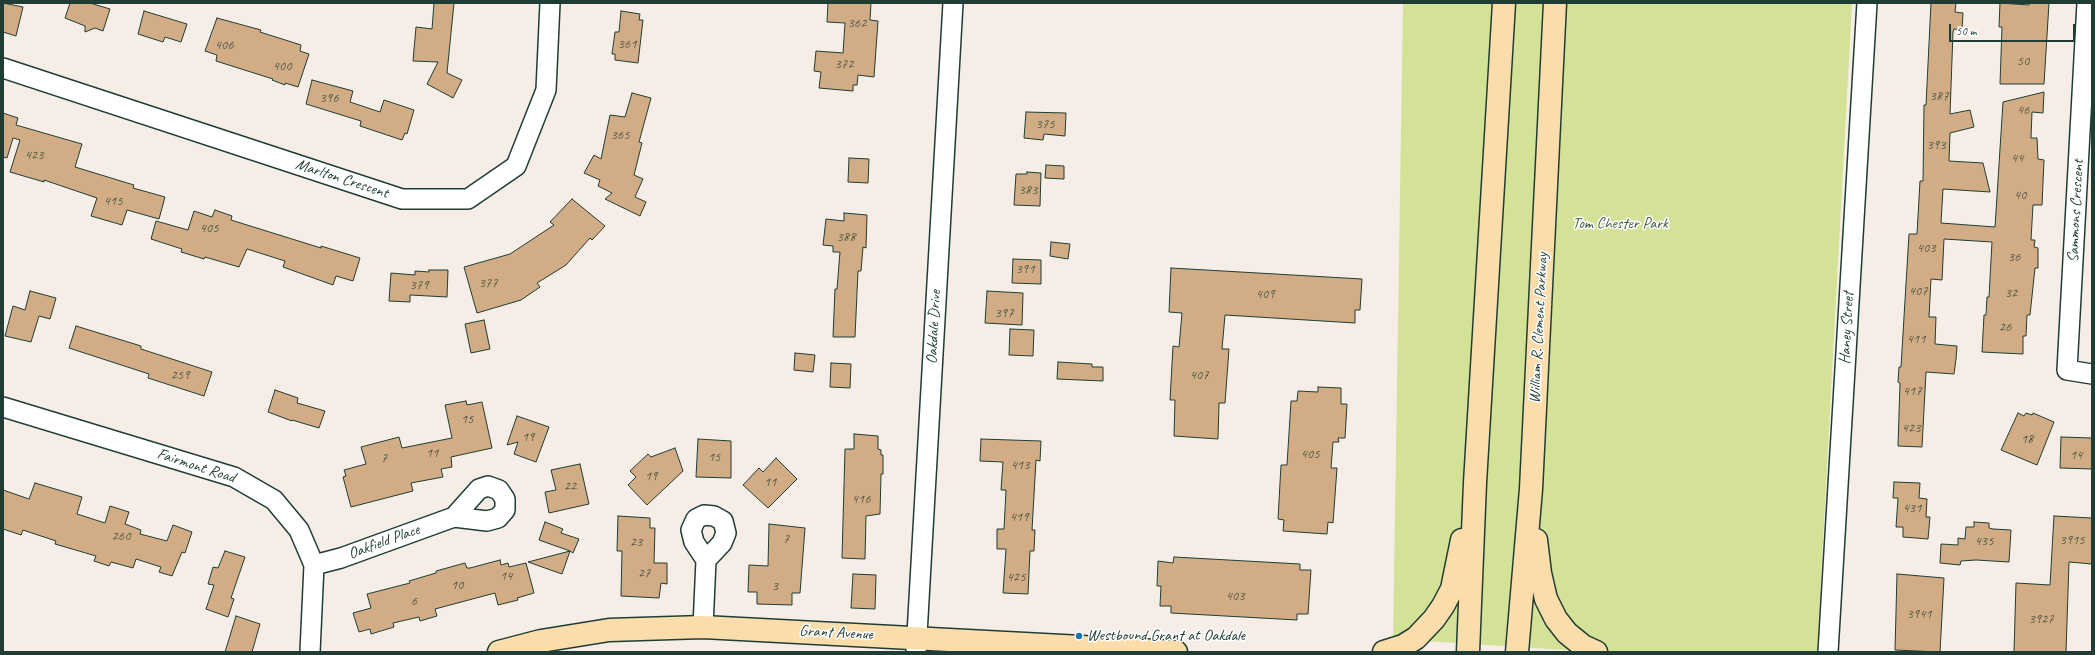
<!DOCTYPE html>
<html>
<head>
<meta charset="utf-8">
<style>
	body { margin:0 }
	#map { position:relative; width:2095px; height:655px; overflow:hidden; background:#f6eee6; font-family:Caveat,sans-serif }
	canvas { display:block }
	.frame { position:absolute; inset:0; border:4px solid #1f3d34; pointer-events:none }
	.scale { position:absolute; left:1949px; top:24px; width:126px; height:18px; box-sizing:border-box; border:2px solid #1f3d34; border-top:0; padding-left:5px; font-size:12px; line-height:14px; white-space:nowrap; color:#1f3d34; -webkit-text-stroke:3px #fff; paint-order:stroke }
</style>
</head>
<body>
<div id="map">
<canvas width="2095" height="655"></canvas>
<div class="frame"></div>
<div class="scale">50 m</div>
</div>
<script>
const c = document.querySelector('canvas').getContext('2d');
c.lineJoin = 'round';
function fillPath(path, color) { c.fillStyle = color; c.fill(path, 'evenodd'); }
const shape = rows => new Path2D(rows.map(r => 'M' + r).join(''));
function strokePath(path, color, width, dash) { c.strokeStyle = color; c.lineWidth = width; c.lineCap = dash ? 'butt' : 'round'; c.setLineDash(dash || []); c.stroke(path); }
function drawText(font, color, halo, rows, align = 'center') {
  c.font = font + ' Caveat,sans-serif'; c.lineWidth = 3; c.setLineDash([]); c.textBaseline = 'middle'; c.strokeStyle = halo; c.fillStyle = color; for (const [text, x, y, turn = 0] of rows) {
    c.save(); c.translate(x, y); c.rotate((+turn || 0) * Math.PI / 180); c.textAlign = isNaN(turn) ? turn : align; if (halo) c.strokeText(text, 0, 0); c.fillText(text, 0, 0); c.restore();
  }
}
const green = shape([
	[1403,3,1852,3,1817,652,1596,652,1393,639]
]);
const building = shape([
	[3,3,23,7,16,36,3,32,3,3],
	[70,3,90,3,110,9,103,31,95,28,85,32,85,26,65,18,70,3],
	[434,3,454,3,447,73,462,80,453,98,427,84,438,62,413,61,416,27,432,29,434,3],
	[828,3,871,3,870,20,878,21,874,77,858,75,857,85,853,85,853,91,819,88,821,72,814,71,816,51,843,53,845,23,827,22,828,3],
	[1931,3,1956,3,1955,12,1963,13,1962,30,1954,29,1953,32,1950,114,1970,110,1974,127,1950,133,1949,161,1983,163,1990,192,1943,189,1941,223,1995,227,2003,102,2044,92,2043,113,2032,112,2031,138,2037,138,2038,159,2044,160,2042,205,2033,205,2031,240,2035,240,2034,247,2038,248,2038,268,2035,268,2030,315,2027,315,2026,336,2023,336,2023,354,1982,352,1984,315,1986,315,1987,297,1989,297,1992,242,1944,239,1942,280,1931,279,1929,317,1936,317,1935,344,1957,346,1956,359,1954,374,1926,372,1922,447,1898,446,1900,383,1898,382,1899,367,1901,367,1909,234,1917,234,1920,181,1923,181,1924,105,1926,105,1931,3],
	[2000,3,2029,5,2029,3,2049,3,2044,84,2000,84,2002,27,1999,27,2000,3],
	[144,11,187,24,181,42,165,37,163,42,138,34,144,11],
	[621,11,640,14,639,20,643,20,638,63,615,60,615,54,612,54,615,32,619,32,621,11],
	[217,18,261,30,260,32,301,45,300,51,309,54,298,87,285,83,285,85,272,80,273,79,216,61,217,55,205,51,217,18],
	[312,80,353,91,350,102,380,112,384,100,414,110,407,134,405,133,402,140,360,126,361,121,306,104,312,80],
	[632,93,651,98,639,142,642,143,634,175,643,179,635,197,646,202,640,216,605,199,612,193,598,186,600,180,584,173,594,155,601,159,610,115,625,117,632,93],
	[1026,112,1066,113,1065,136,1044,134,1043,140,1024,138,1026,112],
	[3,113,18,118,16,125,82,144,75,167,134,185,133,188,165,197,159,219,127,210,122,225,91,216,97,198,44,180,44,182,10,172,20,140,13,138,7,158,3,157,3,113],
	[849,158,869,159,868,183,848,182,849,158],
	[1046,165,1064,166,1064,179,1045,178,1046,165],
	[1027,172,1041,173,1040,206,1014,205,1016,174,1027,174,1027,172],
	[572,199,605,226,592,240,590,238,566,265,537,283,540,287,521,300,477,313,464,267,510,254,554,225,550,222,572,199],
	[215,210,232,216,231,220,321,248,321,246,360,258,353,281,336,276,333,285,283,267,285,261,247,249,239,267,205,257,204,259,181,252,182,249,151,239,156,221,188,230,194,211,212,217,215,210],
	[844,213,867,215,866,248,863,247,861,271,858,271,855,337,833,337,835,289,837,289,840,252,833,252,833,246,823,245,826,219,844,221,844,213],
	[1051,242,1070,244,1068,259,1050,256,1051,242],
	[1013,259,1041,260,1041,284,1012,283,1013,259],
	[1171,268,1362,279,1360,310,1355,310,1355,323,1225,315,1222,349,1229,349,1225,403,1219,403,1218,439,1174,436,1175,400,1170,400,1173,346,1179,347,1182,313,1169,312,1171,268],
	[429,270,448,270,447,297,410,295,410,302,389,301,391,273,415,275,415,271,429,272,429,270],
	[30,291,56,298,50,319,39,316,31,342,5,336,13,306,25,310,30,291],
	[987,291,1023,293,1022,325,985,323,987,291],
	[484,320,490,349,471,353,465,324,484,320],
	[76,326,141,346,141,349,212,372,204,396,148,378,149,374,69,348,76,326],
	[1010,329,1034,330,1033,356,1009,355,1010,329],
	[795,353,815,355,813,372,794,370,795,353],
	[1058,362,1092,364,1092,367,1103,367,1103,381,1057,379,1058,362],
	[831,363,851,364,850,388,830,387,831,363],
	[1318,387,1341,388,1341,404,1347,404,1345,438,1338,438,1339,442,1333,442,1331,468,1337,468,1333,523,1328,522,1327,534,1283,531,1284,520,1278,519,1281,465,1287,465,1291,401,1297,401,1298,391,1318,392,1318,387],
	[275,390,298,398,297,403,325,411,319,428,292,420,292,421,268,412,275,390],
	[466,401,467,405,482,402,492,448,451,457,452,467,441,469,443,477,411,483,413,491,351,507,343,477,346,476,344,470,366,464,361,447,399,437,402,448,452,438,445,405,466,401],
	[2018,413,2024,416,2026,413,2032,415,2033,413,2054,422,2037,465,2001,450,2018,413],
	[517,416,549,427,536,462,514,454,518,442,507,445,517,416],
	[854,434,878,436,878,449,881,450,881,455,883,455,883,474,881,474,880,514,866,516,865,559,842,558,845,449,854,449,854,434],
	[2061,437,2092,438,2092,469,2060,468,2061,437],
	[698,439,731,441,731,478,696,477,698,439],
	[981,439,1041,441,1040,461,1036,460,1032,530,1035,530,1034,551,1030,551,1028,594,1003,593,1006,549,997,549,997,529,1004,529,1006,490,1001,490,1003,462,980,461,981,439],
	[675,448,683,471,647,505,628,485,636,477,630,471,648,454,651,457,675,448],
	[776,458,797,479,768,508,743,485,759,468,763,472,776,458],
	[580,464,589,504,549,513,545,492,556,490,551,470,580,464],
	[1894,482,1920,483,1919,498,1927,499,1926,517,1930,517,1928,539,1903,537,1903,527,1896,527,1898,498,1893,498,1894,482],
	[35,483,82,497,77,514,105,523,110,506,129,512,125,524,141,530,140,534,167,541,173,525,192,532,185,553,182,552,172,576,159,572,161,567,136,559,133,568,111,562,109,566,94,561,96,556,55,544,56,541,23,530,21,535,3,529,3,490,29,499,35,483],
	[618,516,650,518,650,528,655,528,654,563,667,563,667,584,661,583,659,598,621,596,622,551,617,551,618,516],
	[2054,516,2092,518,2092,564,2069,562,2066,652,2014,652,2016,583,2050,585,2054,516],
	[545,522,563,529,561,533,579,539,573,553,570,551,562,574,528,562,570,551,539,540,545,522],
	[1974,522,1989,523,1989,528,1993,529,2011,530,2009,562,1976,560,1961,561,1960,565,1940,563,1941,544,1958,545,1958,538,1965,539,1966,527,1974,527,1974,522],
	[769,524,805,528,800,593,792,593,792,605,757,604,757,592,748,592,749,565,768,566,769,524],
	[225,551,245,557,231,598,234,599,228,617,206,609,214,585,208,584,213,567,218,568,225,551],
	[1174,557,1300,564,1300,570,1311,570,1308,614,1297,614,1297,620,1171,613,1171,606,1160,606,1161,586,1157,586,1158,561,1173,563,1174,557],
	[500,560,501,565,508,563,509,567,526,563,534,593,517,598,518,600,498,605,495,593,435,609,437,616,420,621,419,617,393,623,394,627,371,634,370,629,359,632,353,613,371,608,367,594,410,583,409,581,436,573,436,571,465,563,467,568,470,568,500,560],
	[853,574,876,575,875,609,851,608,853,574],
	[1897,574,1944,578,1940,652,1895,650,1897,574],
	[236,616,260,624,252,652,225,652,236,616]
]);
const minor = shape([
	[2087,3,2067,370,2092,374],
	[3,68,402,199,468,199,516,166,546,90,550,3],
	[3,407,234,477,274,500,299,530,314,565,310,652],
	[314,565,341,558,454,517,487,521,498,518,505,510,505,499,499,490,488,486,479,489,454,517],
	[703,627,706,560,722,543,726,533,723,521,714,516,704,515,696,519,691,530,694,542,706,560],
	[916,652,953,3],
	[1828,652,1867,3]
]);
const major = shape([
	[1536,540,1540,573,1546,599,1556,619,1567,633,1583,646,1596,652],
	[499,652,541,641,609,630,703,627,1176,652],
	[1384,652,1403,646,1416,638,1434,619,1443,606,1452,589,1462,540],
	[1468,652,1475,483,1504,3],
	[1517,652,1531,489,1555,3]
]);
const markers = [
	[1079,636,4,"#1f6fb2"]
];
const numberNames = [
	["362",857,23],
	["361",627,44],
	["406",224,45],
	["50",2023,61],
	["372",844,64],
	["400",282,66],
	["387",1939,96],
	["396",329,98],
	["46",2023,110],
	["375",1045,124],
	["365",620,135],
	["393",1936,145],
	["423",34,155],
	["44",2017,158],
	["383",1028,190],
	["40",2020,195],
	["415",113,201],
	["405",209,228],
	["388",846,237],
	["403",1926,248],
	["36",2014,257],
	["391",1025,269],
	["377",488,283],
	["379",419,285],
	["407",1918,291],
	["32",2011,293],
	["409",1265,294],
	["397",1004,313],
	["26",2005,327],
	["411",1916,339],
	["259",180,375],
	["407",1199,375],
	["417",1912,391],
	["15",467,419],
	["423",1911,428],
	["19",528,437],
	["18",2027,439],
	["11",432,453],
	["405",1310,454],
	["14",2076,455],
	["15",714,457],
	["7",384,458],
	["413",1020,465],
	["19",651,476],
	["11",770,482],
	["22",570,486],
	["416",861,499],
	["431",1912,508],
	["419",1019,517],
	["260",121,536],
	["7",786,539],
	["3915",2072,540],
	["435",1984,541],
	["23",636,542],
	["27",644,573],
	["14",506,576],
	["425",1016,577],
	["10",457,585],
	["3",775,586],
	["403",1235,596],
	["6",414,601],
	["3941",1919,614],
	["3927",2041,619]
];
const streetNames = [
	["Marlton Crescent",342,179,18],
	["Sammons Crescent",2076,211,-87],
	["Oakdale Drive",934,327,-87],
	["William R. Clement Parkway",1539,328,-87],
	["Haney Street",1847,328,-87],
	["Fairmont Road",196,466,18],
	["Oakfield Place",384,542,-20],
	["Grant Avenue",836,633,3]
];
const parkNames = [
	["Tom Chester Park",1620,224]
];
const poiNames = [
	["Westbound Grant at Oakdale",1087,636]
];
fillPath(green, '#d3e296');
fillPath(building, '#d2ac84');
strokePath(building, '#1f3d34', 1);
strokePath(minor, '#1f3d34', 22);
strokePath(major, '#1f3d34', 25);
strokePath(minor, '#fff', 19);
strokePath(major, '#fbddab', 22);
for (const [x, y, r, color] of markers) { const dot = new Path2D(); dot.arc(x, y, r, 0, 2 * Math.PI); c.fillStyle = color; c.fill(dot); strokePath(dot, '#fff', 1.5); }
drawText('14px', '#4c5948', null, numberNames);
drawText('16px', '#1f3d34', '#fff', streetNames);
drawText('16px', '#435e48', '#fff', parkNames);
drawText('16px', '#1f3d34', '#fff', poiNames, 'left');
</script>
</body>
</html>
